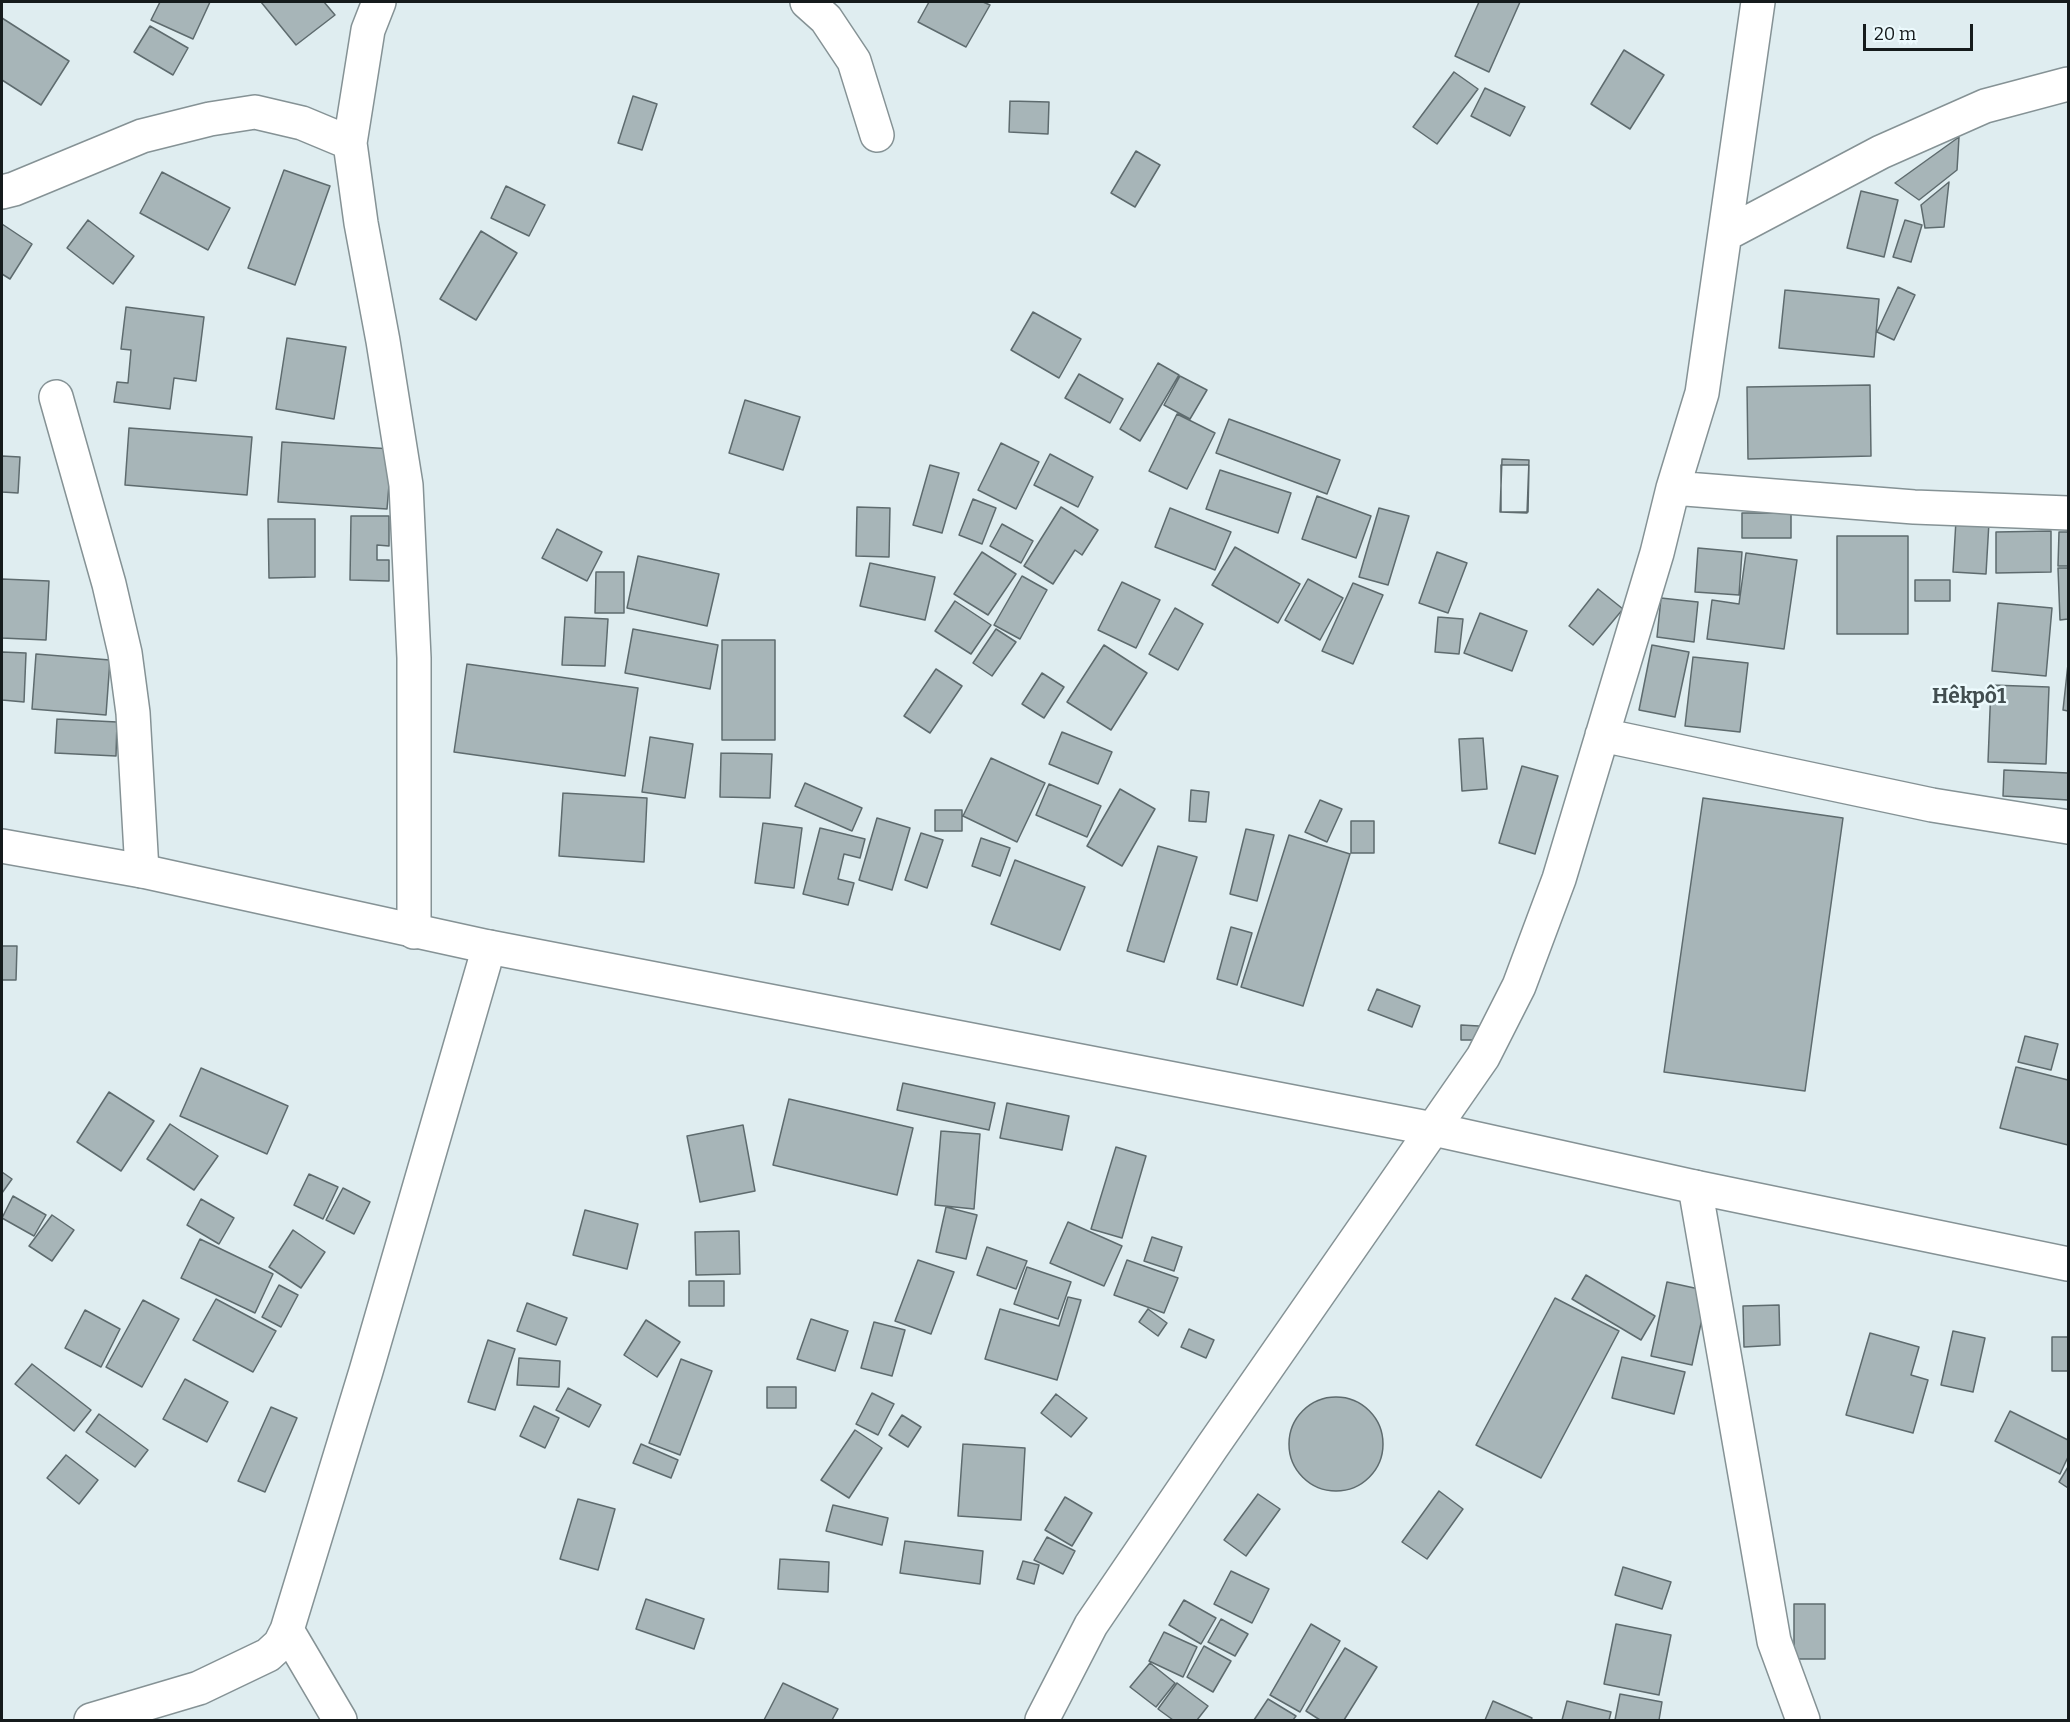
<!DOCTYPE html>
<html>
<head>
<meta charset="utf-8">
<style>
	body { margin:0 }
	#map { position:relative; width:2070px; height:1722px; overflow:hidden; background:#dfedf0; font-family:Bitter,serif }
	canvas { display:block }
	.frame { position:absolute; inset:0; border:3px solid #151b1c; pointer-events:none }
	.scale { position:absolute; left:1863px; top:24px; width:110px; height:27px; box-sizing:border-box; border:3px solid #151b1c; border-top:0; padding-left:8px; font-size:18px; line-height:21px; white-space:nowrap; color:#151b1c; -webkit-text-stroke:4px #ecfafd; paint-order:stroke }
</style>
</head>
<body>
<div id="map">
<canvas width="2070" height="1722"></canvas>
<div class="frame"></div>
<div class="scale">20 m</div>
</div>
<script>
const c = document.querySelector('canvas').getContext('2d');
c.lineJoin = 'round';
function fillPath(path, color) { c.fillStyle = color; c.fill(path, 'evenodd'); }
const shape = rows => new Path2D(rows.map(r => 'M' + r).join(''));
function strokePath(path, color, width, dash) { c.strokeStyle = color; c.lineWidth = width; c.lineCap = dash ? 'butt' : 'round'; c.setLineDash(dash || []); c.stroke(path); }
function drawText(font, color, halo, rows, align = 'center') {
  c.font = font + ' Bitter,serif'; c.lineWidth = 5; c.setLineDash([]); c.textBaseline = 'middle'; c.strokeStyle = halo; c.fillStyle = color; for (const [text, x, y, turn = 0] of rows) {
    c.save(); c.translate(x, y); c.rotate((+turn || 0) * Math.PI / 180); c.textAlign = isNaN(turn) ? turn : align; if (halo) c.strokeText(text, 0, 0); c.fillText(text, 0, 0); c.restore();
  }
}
const building = shape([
	[160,2,210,2,193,39,151,20,160,2],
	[261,2,324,2,335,15,296,45,261,2],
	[929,2,983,2,990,5,966,47,918,22,929,2],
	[1479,2,1520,2,1489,72,1455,56,1479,2],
	[2,18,69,61,41,105,2,80,2,18],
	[150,26,188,48,173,75,134,52,150,26],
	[1624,50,1664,75,1630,129,1591,104,1624,50],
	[1454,72,1478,89,1437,144,1413,127,1454,72],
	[1485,88,1525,107,1510,136,1471,116,1485,88],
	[633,96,657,104,642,150,618,143,633,96],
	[1010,101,1049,102,1048,134,1009,132,1010,101],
	[1959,137,1957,170,1919,200,1895,183,1959,137],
	[1136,151,1160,165,1135,207,1111,193,1136,151],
	[284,170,330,186,295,285,248,268,284,170],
	[162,172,230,208,208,250,140,213,162,172],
	[1949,182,1944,227,1925,228,1921,205,1949,182],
	[506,186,545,205,529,236,491,218,506,186],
	[1861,191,1898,200,1884,257,1847,248,1861,191],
	[88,220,134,256,113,284,67,248,88,220],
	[1905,220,1922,225,1911,262,1893,257,1905,220],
	[2,224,32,244,10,279,2,274,2,224],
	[481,231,517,253,476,320,440,299,481,231],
	[1898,287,1915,295,1894,340,1877,332,1898,287],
	[1785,290,1879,299,1874,357,1779,348,1785,290],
	[126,307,204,317,196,381,174,378,170,409,114,402,117,382,128,383,131,350,121,349,126,307],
	[1033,312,1081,339,1059,378,1011,350,1033,312],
	[287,338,346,347,334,419,276,409,287,338],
	[1158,363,1179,375,1140,441,1120,429,1158,363],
	[1079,374,1123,399,1110,423,1065,398,1079,374],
	[1180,376,1207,390,1190,419,1164,405,1180,376],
	[1870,385,1871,456,1748,459,1747,387,1870,385],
	[745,400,800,417,783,470,729,453,745,400],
	[1177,414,1215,433,1187,489,1149,471,1177,414],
	[1229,419,1340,460,1327,494,1216,453,1229,419],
	[129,428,252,437,247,495,125,485,129,428],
	[282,442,392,449,387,509,278,502,282,442],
	[1001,443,1039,462,1016,509,978,490,1001,443],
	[1050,454,1093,477,1078,507,1034,485,1050,454],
	[2,456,20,457,18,493,2,492,2,456],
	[1502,459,1529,460,1527,513,1500,512,1502,459],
	[930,465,959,473,942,533,913,525,930,465],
	[1501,465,1529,465,1528,512,1501,512,1501,465],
	[1220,470,1291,493,1278,533,1206,509,1220,470],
	[1317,496,1371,516,1356,558,1302,539,1317,496],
	[973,499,996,508,982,544,959,535,973,499],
	[857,507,890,508,889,557,856,556,857,507],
	[1061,507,1098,530,1082,555,1075,550,1053,584,1024,566,1061,507],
	[1170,508,1231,532,1215,570,1155,547,1170,508],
	[1379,508,1409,516,1388,585,1359,577,1379,508],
	[1742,513,1791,513,1791,538,1742,538,1742,513],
	[351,516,389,516,389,546,377,545,377,560,389,560,389,581,350,580,351,516],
	[268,519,315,519,315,577,269,578,268,519],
	[1956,520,1989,522,1986,574,1953,572,1956,520],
	[1002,524,1033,541,1021,563,990,546,1002,524],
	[557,529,602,552,587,581,542,558,557,529],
	[2051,531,2051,572,1996,573,1996,532,2051,531],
	[2059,532,2068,532,2068,566,2058,566,2059,532],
	[1837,536,1908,536,1908,634,1837,634,1837,536],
	[1235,547,1300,584,1278,623,1212,585,1235,547],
	[1698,548,1742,552,1739,595,1695,592,1698,548],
	[982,552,1016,574,988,615,954,594,982,552],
	[1437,552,1467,563,1448,613,1419,603,1437,552],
	[1746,553,1797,560,1784,649,1707,639,1712,600,1739,604,1746,553],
	[638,556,719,574,707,626,627,608,638,556],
	[870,563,935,577,925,620,860,606,870,563],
	[2058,568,2068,568,2068,619,2060,620,2058,568],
	[596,572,624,572,624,613,595,613,596,572],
	[1022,576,1047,590,1020,639,994,625,1022,576],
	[2,579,49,581,46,640,2,638,2,579],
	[1308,579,1343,598,1320,640,1285,620,1308,579],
	[1915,580,1950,580,1950,601,1915,601,1915,580],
	[1122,582,1160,600,1136,648,1098,630,1122,582],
	[1353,583,1383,595,1353,664,1322,651,1353,583],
	[1598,589,1623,609,1593,645,1569,626,1598,589],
	[1661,598,1698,602,1694,642,1657,637,1661,598],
	[955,601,991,625,971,654,935,631,955,601],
	[1998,603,2052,608,2046,676,1992,671,1998,603],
	[1175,608,1203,624,1178,670,1149,654,1175,608],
	[1480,613,1527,631,1512,671,1464,653,1480,613],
	[565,617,608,619,605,666,562,665,565,617],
	[1438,617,1463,619,1459,654,1435,652,1438,617],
	[633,629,718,645,710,689,625,673,633,629],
	[996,629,1016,642,992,676,973,663,996,629],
	[722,640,775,640,775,740,722,740,722,640],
	[1104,645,1147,673,1111,730,1067,702,1104,645],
	[1652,645,1689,652,1675,717,1639,710,1652,645],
	[2,652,26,653,24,702,2,700,2,652],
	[36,654,110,660,106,715,32,709,36,654],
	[1693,657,1748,663,1740,732,1685,726,1693,657],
	[467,664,638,688,625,776,454,752,467,664],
	[2068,664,2068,711,2063,710,2068,664],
	[936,669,962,686,930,733,904,716,936,669],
	[1042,673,1064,687,1044,718,1022,704,1042,673],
	[1991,685,2049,687,2046,764,1988,762,1991,685],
	[57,719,117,722,116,756,55,753,57,719],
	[1062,732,1112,752,1098,784,1049,764,1062,732],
	[650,737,693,744,685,798,642,792,650,737],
	[1483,738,1487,789,1462,791,1459,739,1483,738],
	[721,753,772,754,770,798,720,797,721,753],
	[991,758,1045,783,1017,842,963,816,991,758],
	[1522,766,1558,776,1535,854,1499,843,1522,766],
	[2004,770,2068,773,2068,800,2003,796,2004,770],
	[805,783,862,808,852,831,795,806,805,783],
	[1049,784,1101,806,1087,837,1036,815,1049,784],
	[1120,789,1155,809,1122,866,1087,846,1120,789],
	[1191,790,1209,792,1206,822,1189,821,1191,790],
	[563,793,647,798,644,862,559,856,563,793],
	[1703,798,1843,818,1805,1091,1664,1072,1703,798],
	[1320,800,1342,809,1327,842,1305,832,1320,800],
	[935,810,962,810,962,831,935,831,935,810],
	[877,818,910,828,892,890,859,880,877,818],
	[1351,821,1374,821,1374,853,1351,853,1351,821],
	[763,823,802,828,794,888,755,883,763,823],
	[820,828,865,839,860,858,844,854,838,879,854,883,848,905,803,894,820,828],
	[1246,829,1274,835,1257,901,1230,894,1246,829],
	[921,833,943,840,927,888,905,880,921,833],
	[1289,835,1350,854,1303,1006,1241,987,1289,835],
	[981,838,1010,848,1000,876,972,866,981,838],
	[1158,846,1197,857,1164,962,1127,951,1158,846],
	[1015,860,1085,887,1060,950,991,924,1015,860],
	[1231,927,1252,933,1237,985,1217,979,1231,927],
	[2,946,17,946,16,980,2,980,2,946],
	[1377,989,1420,1006,1412,1027,1368,1010,1377,989],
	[1461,1025,1479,1026,1479,1040,1461,1040,1461,1025],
	[2025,1036,2058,1044,2051,1070,2018,1062,2025,1036],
	[2016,1067,2068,1080,2068,1145,2000,1128,2016,1067],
	[201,1068,288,1106,267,1154,180,1116,201,1068],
	[903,1083,995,1103,989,1130,897,1110,903,1083],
	[109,1092,154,1121,121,1171,77,1142,109,1092],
	[789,1099,913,1128,897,1195,773,1165,789,1099],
	[1007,1103,1069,1116,1062,1150,1000,1138,1007,1103],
	[170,1124,218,1156,194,1190,147,1159,170,1124],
	[743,1125,755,1191,700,1202,687,1136,743,1125],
	[941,1131,980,1134,974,1209,935,1205,941,1131],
	[1116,1147,1146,1156,1122,1238,1091,1229,1116,1147],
	[2,1172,12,1179,2,1193,2,1172],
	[309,1174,338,1187,323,1219,294,1205,309,1174],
	[343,1188,370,1202,354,1234,326,1220,343,1188],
	[13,1196,46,1215,34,1236,2,1218,13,1196],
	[201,1199,234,1218,219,1244,187,1225,201,1199],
	[946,1207,977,1215,966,1259,936,1252,946,1207],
	[585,1210,638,1224,627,1269,573,1255,585,1210],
	[52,1215,74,1230,52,1261,29,1246,52,1215],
	[1068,1222,1122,1246,1104,1286,1050,1263,1068,1222],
	[293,1230,325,1252,301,1288,269,1267,293,1230],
	[739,1231,740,1274,696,1275,695,1232,739,1231],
	[1152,1237,1182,1247,1174,1271,1144,1261,1152,1237],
	[200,1239,273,1274,255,1313,181,1278,200,1239],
	[987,1247,1027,1261,1016,1289,977,1275,987,1247],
	[918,1260,954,1272,931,1334,895,1321,918,1260],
	[1127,1260,1178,1278,1164,1313,1114,1295,1127,1260],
	[1027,1267,1071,1282,1058,1319,1014,1304,1027,1267],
	[1586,1275,1655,1316,1641,1340,1572,1299,1586,1275],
	[689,1281,724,1281,724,1306,689,1306,689,1281],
	[1667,1282,1708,1291,1692,1365,1651,1356,1667,1282],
	[279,1285,298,1295,281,1327,262,1317,279,1285],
	[1068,1297,1081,1300,1057,1380,985,1359,1000,1309,1059,1326,1068,1297],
	[1555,1298,1619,1331,1541,1478,1476,1445,1555,1298],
	[216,1299,276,1331,253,1372,193,1340,216,1299],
	[143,1300,179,1319,142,1387,106,1367,143,1300],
	[527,1303,567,1318,556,1345,517,1331,527,1303],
	[1779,1305,1780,1345,1744,1347,1743,1306,1779,1305],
	[1148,1309,1167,1323,1158,1336,1139,1322,1148,1309],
	[85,1310,120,1329,101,1367,65,1348,85,1310],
	[811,1319,848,1331,835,1371,797,1359,811,1319],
	[646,1320,680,1342,657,1377,624,1355,646,1320],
	[874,1322,905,1330,892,1376,861,1368,874,1322],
	[1189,1329,1214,1340,1206,1358,1181,1347,1189,1329],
	[1953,1331,1985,1338,1973,1392,1941,1385,1953,1331],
	[1870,1333,1919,1347,1911,1375,1928,1380,1913,1433,1846,1415,1870,1333],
	[2052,1337,2068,1337,2068,1371,2052,1371,2052,1337],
	[488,1340,515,1349,495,1410,468,1402,488,1340],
	[1622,1357,1685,1372,1674,1414,1612,1398,1622,1357],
	[519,1358,560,1361,559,1387,517,1385,519,1358],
	[681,1359,712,1371,680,1455,649,1443,681,1359],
	[32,1364,91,1410,74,1431,15,1384,32,1364],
	[185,1379,228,1402,207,1442,163,1419,185,1379],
	[767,1387,796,1387,796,1408,767,1408,767,1387],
	[568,1388,601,1405,589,1427,556,1410,568,1388],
	[872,1393,894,1404,878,1435,856,1424,872,1393],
	[1056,1394,1087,1418,1071,1437,1041,1413,1056,1394],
	'1289 1444a47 47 0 1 1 94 0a47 47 0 1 1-94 0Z',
	[534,1406,559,1418,545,1448,520,1436,534,1406],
	[271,1407,297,1418,265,1492,238,1481,271,1407],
	[2010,1411,2068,1440,2068,1457,2060,1474,1995,1441,2010,1411],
	[99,1414,148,1450,135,1467,86,1432,99,1414],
	[902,1415,921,1427,908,1447,889,1435,902,1415],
	[855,1430,882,1448,849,1498,821,1480,855,1430],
	[641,1444,678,1460,671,1478,633,1463,641,1444],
	[963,1444,1025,1448,1021,1520,958,1516,963,1444],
	[66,1455,98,1480,79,1504,47,1478,66,1455],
	[2068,1467,2068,1488,2059,1482,2068,1467],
	[1439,1491,1463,1509,1427,1559,1402,1542,1439,1491],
	[1258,1494,1280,1509,1246,1556,1224,1540,1258,1494],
	[1065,1497,1092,1513,1072,1546,1045,1530,1065,1497],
	[578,1499,615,1509,598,1570,560,1559,578,1499],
	[833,1505,888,1518,882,1545,826,1531,833,1505],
	[1047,1537,1075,1551,1063,1574,1034,1560,1047,1537],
	[905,1541,983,1551,980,1584,900,1573,905,1541],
	[780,1559,829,1562,828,1592,778,1589,780,1559],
	[1023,1561,1039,1565,1034,1584,1017,1579,1023,1561],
	[1623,1567,1671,1582,1662,1609,1615,1595,1623,1567],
	[1231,1571,1269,1589,1252,1623,1214,1604,1231,1571],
	[646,1599,704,1619,694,1649,636,1629,646,1599],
	[1184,1600,1216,1618,1201,1644,1169,1625,1184,1600],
	[1794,1604,1825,1604,1825,1659,1794,1659,1794,1604],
	[1221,1619,1248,1634,1235,1656,1208,1642,1221,1619],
	[1311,1624,1340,1641,1300,1712,1270,1695,1311,1624],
	[1616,1624,1671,1635,1659,1695,1604,1684,1616,1624],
	[1164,1632,1197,1647,1183,1677,1149,1661,1164,1632],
	[1204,1646,1231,1661,1213,1692,1187,1677,1204,1646],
	[1345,1648,1377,1667,1344,1720,1320,1720,1306,1711,1345,1648],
	[1150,1663,1175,1683,1156,1707,1130,1687,1150,1663],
	[783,1683,838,1709,832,1720,764,1720,783,1683],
	[1177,1683,1208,1706,1197,1720,1173,1720,1158,1709,1177,1683],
	[1620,1694,1662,1702,1659,1720,1615,1720,1620,1694],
	[1268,1699,1296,1716,1293,1720,1254,1720,1268,1699],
	[1493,1701,1532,1718,1531,1720,1485,1720,1493,1701],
	[1567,1701,1611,1712,1609,1720,1562,1720,1567,1701]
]);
const street = shape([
	[379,2,368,30,350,143,361,223,383,341,406,485,414,658,414,932],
	[807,2,826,19,854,61,877,135],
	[2,192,14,189,142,136,210,119,255,112,302,123,350,143],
	[1726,234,1881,152,1985,106,2068,84],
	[56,397,109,584,125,653,133,713,142,871],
	[1673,488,1914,507,2068,513],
	[1602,735,1932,805,2068,827],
	[1695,1187,1774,1641,1803,1720],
	[287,1630,340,1720],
	[91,1720,199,1688,268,1655,280,1644,287,1630,366,1371,489,947],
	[1042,1720,1091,1625,1212,1447,1483,1057,1519,986,1559,879,1657,553,1673,488,1702,393,1758,2]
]);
const secondary = shape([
	[2,846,142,871,489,947,1433,1129,1695,1187,2068,1264]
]);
const quarterNames = [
	["Hêkpô1",1969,697]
];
fillPath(building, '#a7b5b8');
strokePath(building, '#5e6b6e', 1.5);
strokePath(street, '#859295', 36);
strokePath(secondary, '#859295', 36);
strokePath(street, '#fff', 33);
strokePath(secondary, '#fff', 33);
drawText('bold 21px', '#424e50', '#ecfafd', quarterNames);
</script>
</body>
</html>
